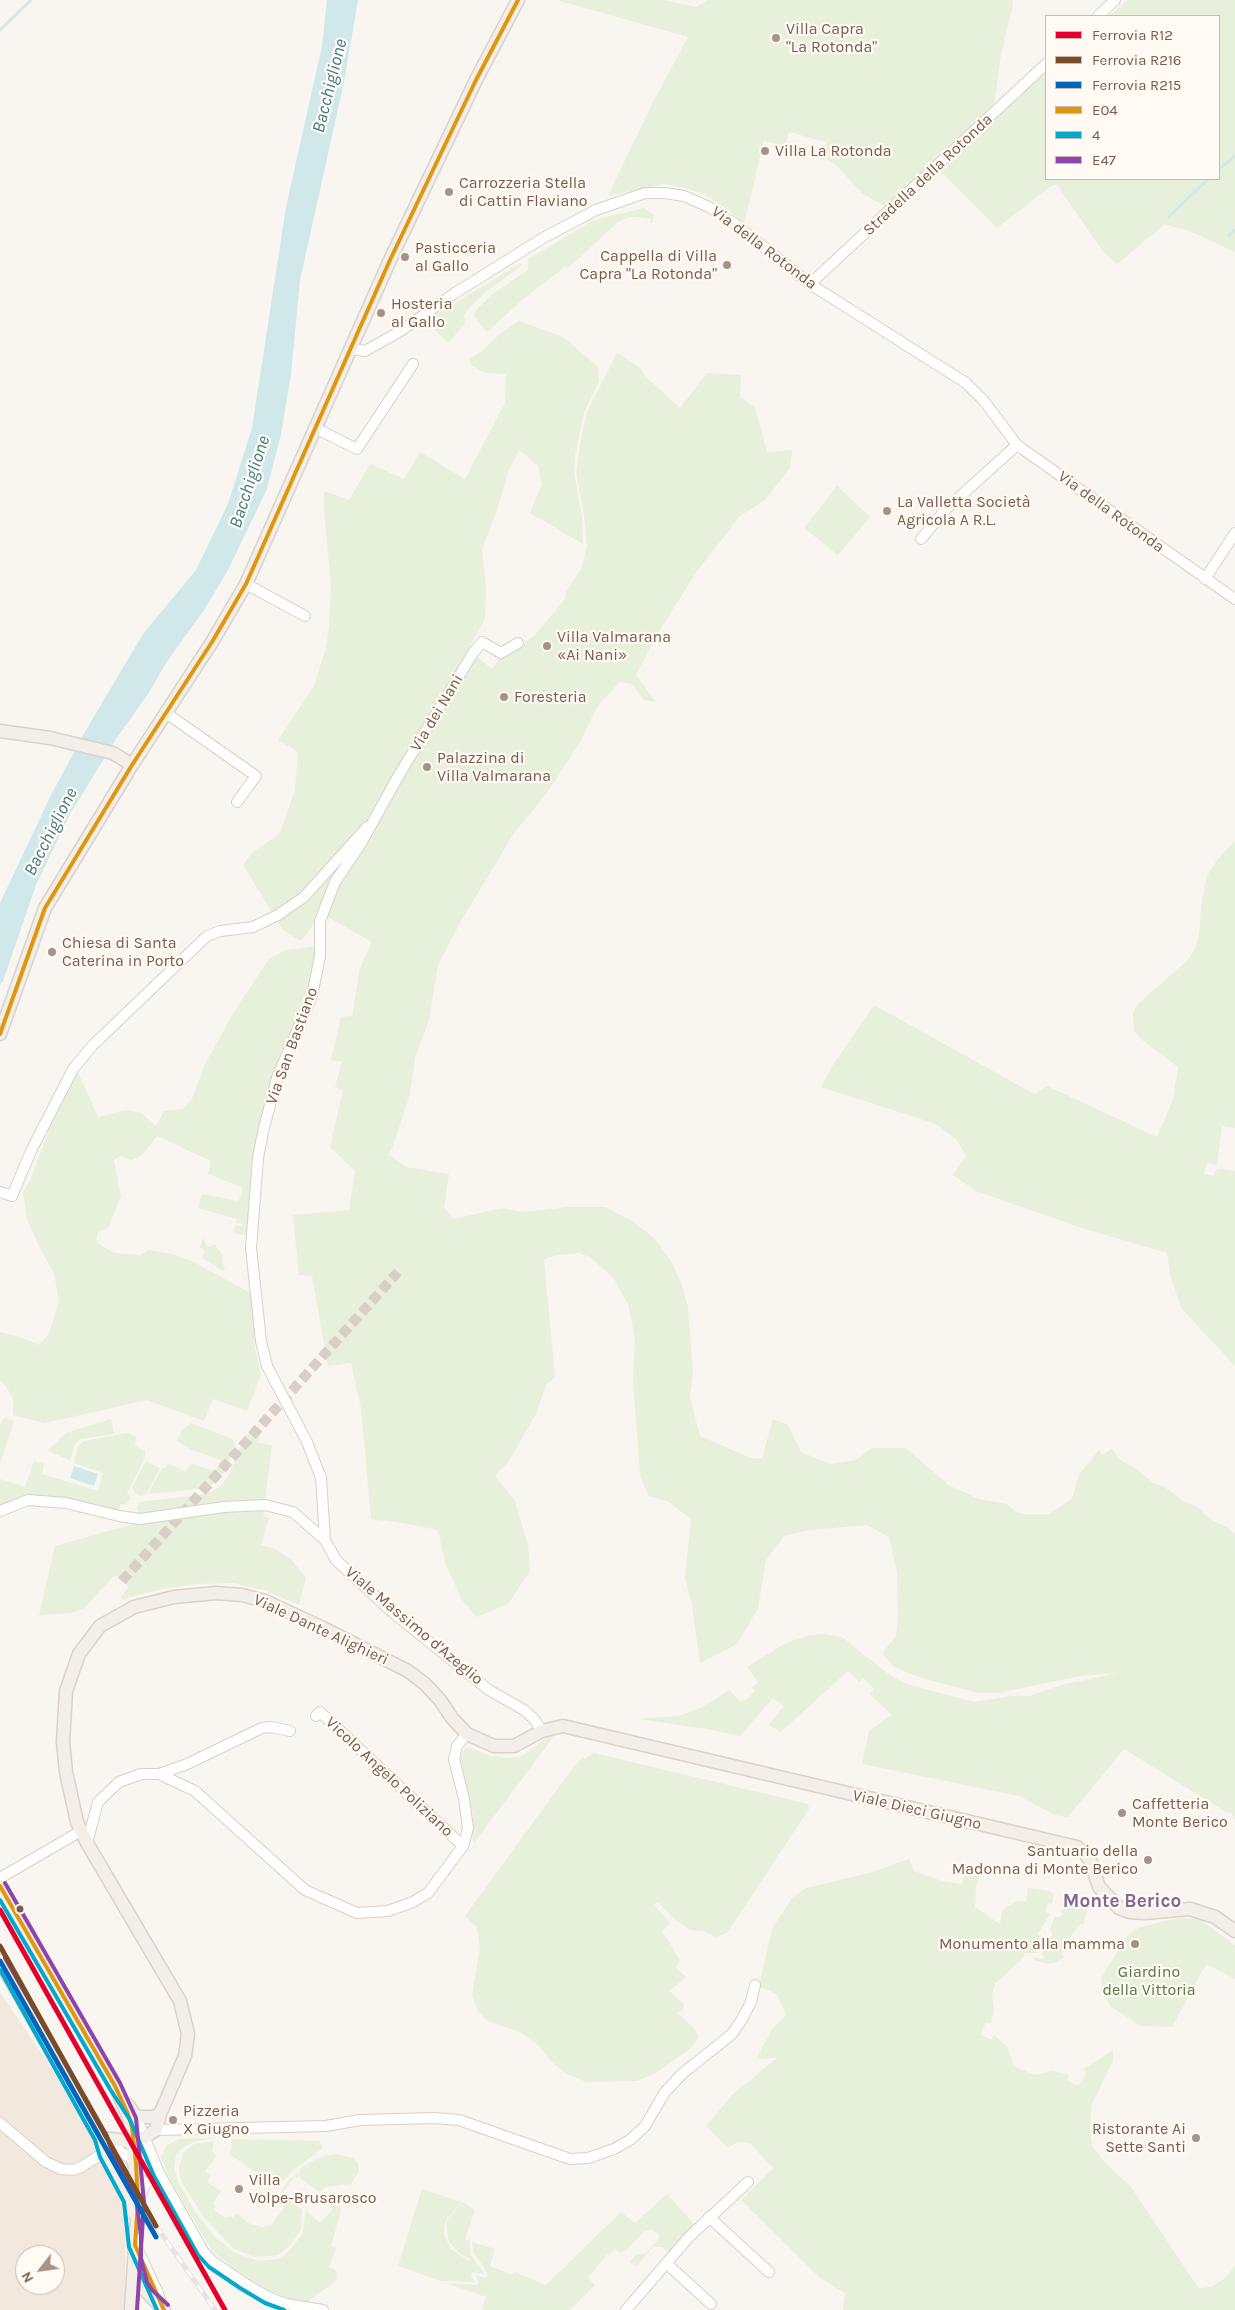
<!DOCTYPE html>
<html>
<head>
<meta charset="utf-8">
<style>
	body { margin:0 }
	#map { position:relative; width:1235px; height:2310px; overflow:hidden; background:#f9f5f0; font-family:Karla,sans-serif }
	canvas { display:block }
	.legend { position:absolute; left:1045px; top:15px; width:175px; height:165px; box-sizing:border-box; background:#fffaf3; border:1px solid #cabbb1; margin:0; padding:6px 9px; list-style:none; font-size:15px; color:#7a5c4d }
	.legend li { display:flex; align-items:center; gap:10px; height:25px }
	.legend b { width:25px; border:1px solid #cabbb1 }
	.north { position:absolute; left:15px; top:2245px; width:50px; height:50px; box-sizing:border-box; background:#fffaf3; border:1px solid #cabbb1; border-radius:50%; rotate:240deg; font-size:14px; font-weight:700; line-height:20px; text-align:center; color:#7a5c4d }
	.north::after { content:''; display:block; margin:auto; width:18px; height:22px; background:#a69286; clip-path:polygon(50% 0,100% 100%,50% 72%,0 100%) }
</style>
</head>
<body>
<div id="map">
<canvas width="1235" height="2310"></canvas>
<ul class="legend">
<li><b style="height:6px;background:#e4002b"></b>Ferrovia R12</li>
<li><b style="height:6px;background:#7a4b2a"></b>Ferrovia R216</li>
<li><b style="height:6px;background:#0065bd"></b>Ferrovia R215</li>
<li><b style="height:6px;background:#de970f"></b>E04</li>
<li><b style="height:6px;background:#00a9ce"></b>4</li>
<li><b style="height:6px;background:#8e44ad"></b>E47</li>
</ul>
<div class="north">N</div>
</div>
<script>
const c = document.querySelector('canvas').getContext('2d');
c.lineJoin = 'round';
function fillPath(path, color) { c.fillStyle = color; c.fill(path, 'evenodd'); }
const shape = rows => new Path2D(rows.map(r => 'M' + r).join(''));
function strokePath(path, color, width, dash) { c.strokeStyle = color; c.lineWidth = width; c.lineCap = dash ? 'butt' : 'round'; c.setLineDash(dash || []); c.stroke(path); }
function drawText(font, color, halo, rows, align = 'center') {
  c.font = font + ' Karla,sans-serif'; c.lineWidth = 4.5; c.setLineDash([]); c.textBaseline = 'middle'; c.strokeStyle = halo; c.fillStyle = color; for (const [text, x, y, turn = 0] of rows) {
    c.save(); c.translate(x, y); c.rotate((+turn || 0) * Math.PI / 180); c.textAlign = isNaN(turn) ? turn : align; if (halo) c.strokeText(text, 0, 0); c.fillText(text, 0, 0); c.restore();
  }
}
const residential = shape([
	[0,1992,50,2066,92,2136,126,2206,125,2310,0,2310],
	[25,2255,55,2255,55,2285,25,2285]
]);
const green = shape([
	[557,0,664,0,696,7,708,0,1012,0,1013,5,1001,54,993,114,891,210,862,193,836,165,823,156,826,142,789,132,785,146,764,141,744,224,730,211,704,194,684,188,664,184,608,196,651,106,688,37],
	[1127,0,1235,0,1235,252,1192,232,1165,224,1117,264,1104,253,1057,185,1053,185,1047,189,997,228,938,169,1040,73,1046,75,1046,179,1219,179,1219,16,1109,16],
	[644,208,654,215,652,223,650,223,651,219,639,217,629,217,618,222,568,268,566,266,522,300,487,332,477,321,474,315,477,309,494,293,528,270,528,259,594,220],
	[521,263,521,266,487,291,469,308,464,315,465,324,448,343,425,321],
	[519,321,563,337,598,367,599,381,584,413,575,455,574,472,582,516,583,544,530,513,542,484,538,466,519,450,508,472,497,510,482,549,486,589,485,619,316,921,301,941,283,930,243,865,252,853,280,833,295,790,298,752,278,740,314,686,326,648,329,626,331,586,324,511,324,491,349,500,370,464,404,479,420,452,465,479,505,403,506,374,485,373,472,366,469,359,483,350,501,333],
	[617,353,640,368,647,378,680,408,707,373,741,375,740,397,755,407,767,452,792,450,790,468,765,500,740,516,695,574,657,635,636,675,656,702,644,700,632,684,619,682,597,707,580,742,547,793,514,833,461,921,438,965,429,1020,415,1058,410,1094,393,1146,388,1154,406,1167,449,1174,444,1208,454,1219,502,1208,524,1212,569,1207,605,1207,632,1221,654,1238,671,1261,680,1280,688,1307,693,1373,690,1398,700,1436,751,1458,762,1458,773,1419,788,1425,801,1452,830,1464,856,1460,872,1448,906,1448,948,1485,979,1499,1007,1504,1016,1512,1025,1514,1048,1514,1072,1499,1079,1475,1099,1450,1103,1455,1111,1449,1114,1451,1118,1459,1135,1468,1153,1483,1163,1486,1185,1502,1199,1508,1210,1519,1226,1527,1235,1534,1235,1820,1231,1813,1226,1812,1124,1749,1068,1817,1055,1815,1019,1796,862,1764,869,1731,892,1715,870,1694,874,1689,863,1678,859,1682,848,1671,781,1732,769,1725,784,1706,773,1698,740,1736,707,1729,639,1719,679,1716,700,1708,730,1690,740,1702,745,1699,746,1700,755,1691,752,1688,758,1682,747,1667,786,1643,810,1635,825,1634,842,1637,891,1676,907,1684,974,1702,1011,1696,1030,1696,1061,1685,1118,1673,1080,1676,998,1693,978,1693,922,1678,894,1667,882,1653,896,1636,898,1616,897,1572,889,1537,867,1525,810,1530,784,1536,766,1560,758,1608,737,1644,700,1663,692,1605,685,1578,691,1519,669,1502,649,1496,640,1476,633,1381,635,1338,628,1304,614,1279,590,1257,579,1253,558,1255,544,1259,555,1377,546,1385,536,1414,509,1461,495,1476,514,1499,528,1544,530,1571,508,1604,477,1617,462,1600,445,1563,438,1530,408,1524,371,1519,361,1408,351,1363,328,1366,312,1276,299,1275,293,1215,349,1210,355,1171,330,1147,343,1090,335,1087,342,1062,331,1060,341,1017,352,1016,360,968,372,942,326,916,334,895,476,656,492,669,502,655,504,656,534,636,565,599,566,592,581,569,587,546,584,516,576,472,582,433,587,412],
	[837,486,870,517,838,555,804,528],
	[1235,841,1235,1128,1222,1126,1217,1165,1207,1163,1204,1174,1214,1176,1216,1170,1223,1169,1235,1171,1235,1366,1182,1309,1171,1279,1167,1253,1082,1228,976,1191,953,1175,966,1156,957,1140,936,1124,821,1087,833,1065,874,1005,1034,1094,1047,1086,1157,1137,1173,1100,1178,1067,1142,1040,1134,1030,1133,1013,1137,1005,1188,960,1196,947,1200,928,1201,905,1207,876,1217,860],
	[318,946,315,974,296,1026,282,1052,266,1098,254,1155,248,1236,234,1233,235,1225,242,1226,242,1224,236,1223,237,1219,198,1208,202,1194,238,1201,243,1192,241,1191,242,1187,208,1174,211,1161,157,1136,141,1156,131,1160,120,1156,114,1160,121,1196,108,1228,98,1232,96,1242,114,1253,140,1255,149,1250,172,1254,192,1261,252,1294,255,1349,261,1375,247,1411,213,1399,204,1421,147,1400,45,1423,13,1415,13,1399,6,1386,0,1381,0,1332,20,1337,39,1345,49,1334,59,1301,54,1273,41,1250,27,1220,23,1192,31,1179,50,1127,77,1070,98,1117,125,1110,141,1113,156,1126,164,1111,183,1109,192,1099,205,1064,234,1012,269,959,286,950],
	[203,1238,208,1247,215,1245,223,1255,222,1262,225,1269,223,1271,202,1258,205,1251,200,1247],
	[4,1418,14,1421,0,1463,0,1425],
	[111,1419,114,1434,80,1439,75,1444,70,1460,48,1451,66,1433],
	[191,1423,232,1439,235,1445,225,1471,213,1484,205,1488,148,1494,161,1469,165,1468,168,1463,186,1472,191,1463,213,1471,217,1469,221,1460,192,1450,177,1441,182,1430],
	[251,1431,260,1432,258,1443,272,1445,265,1500,208,1503,140,1515,137,1508,140,1502,200,1495,211,1492,220,1487,230,1473,244,1437],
	[127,1433,136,1437,135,1446,145,1451,145,1454,144,1460,127,1493,131,1498,126,1504,120,1504,119,1511,38,1496,22,1496,0,1505,0,1479,25,1487,34,1461,44,1464,42,1474,98,1491,103,1473,74,1463,78,1446,84,1441],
	[146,1461,160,1468,146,1494,141,1496,135,1493,132,1487],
	[265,1510,263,1516,269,1518,261,1545,275,1549,291,1559,306,1578,299,1605,267,1591,234,1583,196,1584,163,1589,134,1596,123,1600,121,1596,129,1587,115,1575,84,1608,72,1613,39,1615,55,1546,137,1523,205,1514],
	[554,1735,546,1747,474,1843,472,1836,473,1814,460,1758,465,1748,469,1747,488,1755,505,1758,517,1757,525,1754,546,1738],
	[594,1753,808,1804,809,1809,727,1933,715,1937,704,1931,690,1930,674,1919,658,1902,654,1905,670,1923,662,1931,680,1960,676,1968,686,1977,669,1991,684,2004,683,2010,678,2013,694,2028,699,2037,692,2047,656,2073,637,2081,586,2082,565,2073,549,2059,539,2046,522,2033,488,2021,478,2011,472,1995,480,1947,477,1928,465,1916,575,1765,576,1765,583,1756,584,1759],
	[909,1859,914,1871,942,1881,962,1884,965,1873,971,1864,975,1866,980,1871,976,1887,975,1907,1000,1924,1002,1912,1006,1907,1017,1901,1026,1902,1028,1888,1049,1891,1054,1894,1052,1904,1048,1903,1045,1911,1050,1914,1038,1934,1043,1937,1037,1953,1025,1953,1023,1958,995,1984,992,1995,994,2011,991,2023,986,2023,980,2034,991,2040,994,2035,1007,2046,1013,2064,1018,2068,1035,2075,1053,2071,1069,2075,1067,2080,1078,2086,1086,2074,1084,2069,1113,2050,1113,2061,1092,2104,1090,2128,1092,2146,1106,2164,1131,2187,1199,2289,1213,2286,1227,2277,1235,2265,1235,2310,843,2310,845,2293,821,2279,741,2200,773,2168,750,2143,737,2142,728,2148,706,2126,732,2095,777,2058,757,2059,763,2045,774,2027,786,2015,777,1994,759,1986,772,1929,792,1898,806,1888,869,1873],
	[1089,1897,1084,1924,1081,1924,1072,1934,1065,1947,1063,1954,1064,1957,1057,1962,1048,1964,1034,1960,1035,1957,1041,1959,1044,1958,1042,1955,1047,1939,1053,1935,1050,1929,1055,1917,1059,1917,1063,1914,1061,1912,1068,1899,1072,1900,1072,1898,1082,1903],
	[1179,1918,1199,1919,1235,1945,1235,1979,1206,1964,1172,2027,1141,2026,1110,2006,1104,1994,1101,1978,1128,1935,1140,1927],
	[214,2138,194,2142,185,2146,176,2155,174,2168,179,2183,195,2212,215,2237,235,2253,259,2261,278,2259,286,2254,302,2235,306,2211,320,2223,333,2209,329,2205,342,2207,331,2246,336,2248,329,2267,337,2271,336,2281,305,2303,286,2300,235,2270,216,2254,210,2247,170,2180,161,2157,167,2145,179,2139],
	[232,2139,319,2141,323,2148,297,2167,284,2180,275,2185,229,2154,232,2148],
	[214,2141,212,2152,217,2155,205,2171,211,2176,207,2182,221,2191,213,2203,215,2206,214,2210,225,2218,229,2216,233,2218,236,2213,250,2224,263,2227,271,2225,284,2208,281,2193,281,2191,289,2180,300,2171,298,2178,295,2176,282,2194,302,2210,301,2229,291,2244,278,2255,254,2257,233,2248,204,2217,184,2186,180,2177,179,2167,184,2152,194,2144],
	[337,2154,353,2158,358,2163,359,2171,351,2184,326,2187,319,2192,300,2178,300,2169,309,2163,323,2156],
	[422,2189,461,2202,445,2222,444,2234,451,2249,469,2261,470,2259,459,2253,449,2242,446,2227,447,2221,462,2202,475,2210,465,2239,470,2241,470,2254,485,2274,472,2272,471,2276,475,2282,441,2281,398,2266],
	[667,2194,695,2225,670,2253,662,2247,653,2247,636,2267,630,2262,636,2255,646,2253,659,2239,658,2234,652,2229,643,2232,626,2251,619,2252,615,2249,609,2255,608,2253,588,2278,595,2285,570,2310,482,2310,486,2297,446,2283,477,2285,479,2282,475,2275,485,2278,488,2276,484,2267,473,2252,472,2242,495,2249,490,2266,513,2275,515,2272,546,2285,621,2212,635,2223]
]);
const water = shape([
	[327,0,358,0,344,82,300,280,291,374,281,434,267,489,228,570,204,610,166,663,148,694,116,739,70,814,36,885,3,981,0,985,0,903,51,795,86,730,143,634,196,570,228,504,252,428,286,207,322,46],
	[74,1466,98,1474,94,1486,70,1478]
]);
const stream = shape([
	[0,30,31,0],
	[1219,169,1235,156],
	[1169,217,1208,179],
	[1229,235,1235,230]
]);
const minorTunnel = shape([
	[122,1581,398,1272]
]);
const minor = shape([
	[1098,16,1115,0],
	[810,284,1046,64],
	[352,349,365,351,399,332,455,293,543,238,596,210,645,193,665,193,684,196,709,207,735,224,810,284,966,383,984,401,1017,445,1235,599],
	[315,428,357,449,413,364],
	[921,539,946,509,1017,445],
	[1205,579,1235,533],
	[246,584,305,616],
	[166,713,256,776,237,802],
	[0,1192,12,1196,32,1149,73,1069,93,1045,207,936,220,931,253,927,278,915,304,897,367,827],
	[0,1511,28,1500,66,1503,119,1516,140,1519,224,1507,265,1505,293,1512,325,1540,336,1560,391,1611,489,1690,524,1710,534,1719,542,1731],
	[325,1540,321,1478,307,1442,267,1366,261,1341,251,1248,258,1158,263,1132,277,1078,312,996,320,956,320,921,335,882,360,845,399,775,473,653,482,642,501,653,518,643],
	[316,1716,320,1712,463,1846],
	[159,1774,185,1765,262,1728,271,1727,290,1731],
	[87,1843,98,1802,119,1782,141,1774,159,1774,195,1791,305,1890,357,1913,388,1911,413,1902,428,1893,463,1846,468,1828,464,1799,454,1759,457,1746,467,1734],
	[0,1878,81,1831],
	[136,2117,159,2173,203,2251,213,2262,244,2283,268,2297,286,2304,323,2310],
	[0,2123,46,2162,61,2169,73,2170,81,2167,105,2152],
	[156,2130,326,2126,360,2120,434,2118,459,2120,570,2159,588,2158,614,2149,630,2140,645,2126,665,2092,683,2073,732,2034,741,2021,751,2002,755,1985],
	[101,2138,164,2182],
	[138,2201,146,2183,156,2178],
	[709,2217,769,2272],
	[136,2246,158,2293,162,2307],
	[666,2263,711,2304],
	[626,2310,689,2237,748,2182]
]);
const major = shape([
	[0,731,50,738,113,753,132,765],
	[0,1034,45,908,132,765,212,642,246,584,390,260,476,80,518,0],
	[0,1886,115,2086,130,2120,138,2202,131,2310],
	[0,1961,101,2138,106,2154,130,2200,132,2212],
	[128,2105,136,2117,152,2117,160,2114],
	[101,2138,127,2141,145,2137,156,2130,160,2114,185,2056,188,2034,180,2001,87,1843,77,1822,66,1772,63,1742,66,1691,79,1654,100,1626,134,1607,174,1597,216,1593,242,1595,265,1601,325,1629,408,1671,425,1684,440,1700,452,1718,467,1734,494,1746,514,1746,542,1731,563,1726,1077,1847,1085,1853,1091,1862,1099,1887,1119,1908,1129,1912,1145,1913,1190,1909,1215,1917,1235,1931],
	[137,2270,144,2289,164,2310]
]);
const rail = shape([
	[156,2226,215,2310]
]);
const bus1 = shape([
	[0,1034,45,908,132,765,212,642,246,584,390,260,476,80,518,0],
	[0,1886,115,2086,128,2114,132,2127,136,2163,138,2202,135,2245,164,2310]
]);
const bus2 = shape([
	[0,1900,110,2089,130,2120,154,2176,198,2255,209,2267,240,2288,265,2303,284,2310],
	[0,1970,95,2140,100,2157,124,2202,129,2247,157,2310]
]);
const bus3 = shape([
	[5,1883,120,2083,136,2118,144,2202,137,2310],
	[5,1958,107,2136,112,2152,136,2198,141,2236,141,2259,147,2282,152,2290,168,2305]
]);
const rail1 = shape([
	[0,1910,225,2310]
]);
const rail2 = shape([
	[0,1946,156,2226]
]);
const rail3 = shape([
	[0,1961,156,2237]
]);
const markers = [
	[776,38,5,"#a69286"],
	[765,151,5,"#a69286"],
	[449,192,5,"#a69286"],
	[405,257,5,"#a69286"],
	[727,265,5,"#a69286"],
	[381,313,5,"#a69286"],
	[887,511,5,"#a69286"],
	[547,646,5,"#a69286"],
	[504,697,5,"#a69286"],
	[427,767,5,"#a69286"],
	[52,952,5,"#a69286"],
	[1122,1813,5,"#a69286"],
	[1148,1860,5,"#a69286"],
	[20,1909,4.5,"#7a5c4d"],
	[1135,1944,5,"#a69286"],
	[173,2120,5,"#a69286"],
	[1196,2138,5,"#a69286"],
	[239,2189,5,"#a69286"]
];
const poiNames = [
	["Villa Capra",786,29],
	["\"La Rotonda\"",786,47],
	["Villa La Rotonda",775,151],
	["Carrozzeria Stella",459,183],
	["di Cattin Flaviano",459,201],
	["Pasticceria",415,248],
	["al Gallo",415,266],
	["Cappella di Villa",717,256,"right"],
	["Capra \"La Rotonda\"",717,274,"right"],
	["Hosteria",391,304],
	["al Gallo",391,322],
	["La Valletta Società",897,502],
	["Agricola A R.L.",897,520],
	["Villa Valmarana",557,637],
	["«Ai Nani»",557,655],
	["Foresteria",514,697],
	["Palazzina di",437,758],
	["Villa Valmarana",437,776],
	["Chiesa di Santa",62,943],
	["Caterina in Porto",62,961],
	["Caffetteria",1132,1804],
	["Monte Berico",1132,1822],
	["Santuario della",1138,1851,"right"],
	["Madonna di Monte Berico",1138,1869,"right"],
	["Monumento alla mamma",1125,1944,"right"],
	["Pizzeria",183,2111],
	["X Giugno",183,2129],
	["Ristorante Ai",1186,2129,"right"],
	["Sette Santi",1186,2147,"right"],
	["Villa",249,2180],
	["Volpe-Brusarosco",249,2198]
];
const streetNames = [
	["Stradella della Rotonda",928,175,-43],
	["Via della Rotonda",764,248,37],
	["Via della Rotonda",1111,512,36],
	["Via dei Nani",437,713,-59],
	["Via San Bastiano",292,1046,-70],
	["Viale Massimo d'Azeglio",414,1626,40],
	["Viale Dante Alighieri",321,1630,25],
	["Vicolo Angelo Poliziano",389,1777,43],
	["Viale Dieci Giugno",917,1810,13]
];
const parkNames = [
	["Giardino",1149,1972],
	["della Vittoria",1149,1990]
];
const waterNames = [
	["Bacchiglione",330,86,-76],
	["Bacchiglione",250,482,-72],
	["Bacchiglione",51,832,-63]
];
const quarterNames = [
	["Monte Berico",1122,1902]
];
fillPath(residential, '#f2e8de');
fillPath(green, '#e7f0db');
fillPath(water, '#d0e8ea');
strokePath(stream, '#d0e8ea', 3);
strokePath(minorTunnel, '#d9cfc7', 10, [10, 5]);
strokePath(minor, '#d7d1cb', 12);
strokePath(major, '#dad1cc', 15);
strokePath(minor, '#fefefd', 10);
strokePath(major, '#f3eee8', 12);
strokePath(rail, '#e6e3e7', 5);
strokePath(rail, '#fffaf3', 3, [9]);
strokePath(bus1, '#de970f', 4);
strokePath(bus2, '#00a9ce', 4);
strokePath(bus3, '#8e44ad', 4);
strokePath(rail1, '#e4002b', 5);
strokePath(rail2, '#7a4b2a', 5);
strokePath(rail3, '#0065bd', 5);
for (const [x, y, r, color] of markers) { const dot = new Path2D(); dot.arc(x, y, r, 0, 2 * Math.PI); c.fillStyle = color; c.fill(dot); strokePath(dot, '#fffaf3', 2); }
drawText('16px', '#7a5c4d', '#fffaf3', poiNames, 'left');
drawText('16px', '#7a5c4d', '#fffaf3', streetNames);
drawText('16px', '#537a41', '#fffaf3', parkNames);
drawText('italic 18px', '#437c86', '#fffaf3', waterNames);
drawText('bold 19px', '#846695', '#fffaf3', quarterNames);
</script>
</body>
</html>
